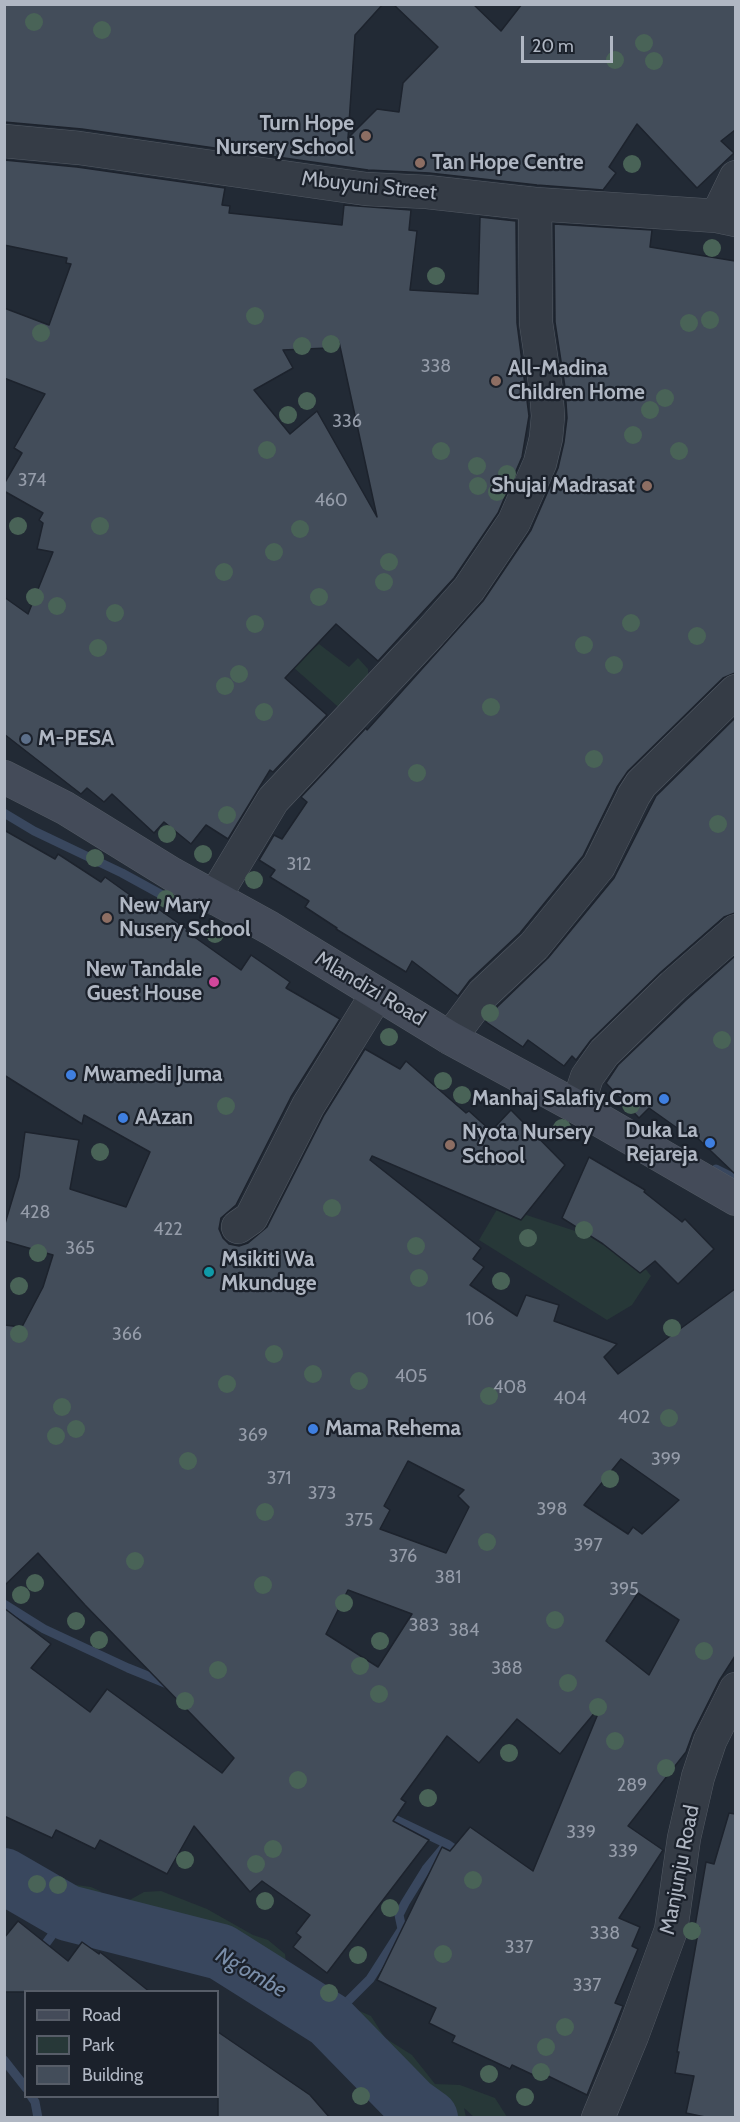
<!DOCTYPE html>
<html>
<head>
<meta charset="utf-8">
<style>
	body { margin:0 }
	#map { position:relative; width:740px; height:2122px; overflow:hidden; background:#222a35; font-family:Cabin,sans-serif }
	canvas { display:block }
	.frame { position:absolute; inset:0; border:6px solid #b0b7c3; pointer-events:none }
	.legend { position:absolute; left:24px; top:1990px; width:195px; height:108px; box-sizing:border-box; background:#1b212b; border:2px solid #575d68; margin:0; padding:8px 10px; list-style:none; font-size:18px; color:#b0b7c3 }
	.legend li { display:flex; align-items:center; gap:12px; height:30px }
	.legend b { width:30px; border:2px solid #575d68 }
	.scale { position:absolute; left:521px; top:36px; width:92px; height:27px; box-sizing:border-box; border:3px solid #b0b7c3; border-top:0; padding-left:8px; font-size:18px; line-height:21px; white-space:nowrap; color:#b0b7c3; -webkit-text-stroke:4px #1b212b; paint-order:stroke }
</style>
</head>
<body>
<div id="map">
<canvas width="740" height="2122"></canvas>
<div class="frame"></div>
<ul class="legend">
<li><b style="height:8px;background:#444b59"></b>Road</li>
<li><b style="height:16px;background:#273838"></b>Park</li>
<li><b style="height:16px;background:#434d5a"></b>Building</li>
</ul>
<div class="scale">20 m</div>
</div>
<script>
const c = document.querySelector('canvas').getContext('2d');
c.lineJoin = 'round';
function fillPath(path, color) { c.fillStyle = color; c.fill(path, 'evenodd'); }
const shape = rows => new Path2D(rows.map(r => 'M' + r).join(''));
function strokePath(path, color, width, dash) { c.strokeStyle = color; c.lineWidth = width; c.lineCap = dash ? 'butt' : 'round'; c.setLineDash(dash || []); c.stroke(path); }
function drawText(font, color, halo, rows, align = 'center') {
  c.font = font + ' Cabin,sans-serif'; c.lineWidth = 4.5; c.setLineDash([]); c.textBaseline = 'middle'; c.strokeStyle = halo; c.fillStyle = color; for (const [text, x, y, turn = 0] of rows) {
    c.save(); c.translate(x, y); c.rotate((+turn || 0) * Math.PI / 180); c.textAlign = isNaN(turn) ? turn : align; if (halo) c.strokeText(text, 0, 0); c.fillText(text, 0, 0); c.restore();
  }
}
const green = shape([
	[319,644,349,667,358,658,368,669,368,680,344,712,293,667],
	[499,1206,630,1249,651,1276,632,1305,607,1320,479,1240],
	[76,1885,91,1887,100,1891,109,1903,126,1902,144,1892,161,1891,207,1909,253,1935,268,1940,285,1954,287,1975,304,1977,319,1990,317,2008,300,2012,212,1959,104,1927,94,1934,87,1923,76,1919,70,1905,72,1894],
	[346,2005,371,2016,385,2038,412,2055,435,2084,460,2085,495,2098,507,2117,474,2117,464,2108,466,2117,417,2117,401,2103,379,2056,356,2035,334,2025]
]);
const stream = shape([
	[4,813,34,831,122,873,164,896],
	[716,1169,736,1179],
	[4,1604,44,1629,128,1668,170,1685],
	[384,1814,447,1844,463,1855],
	[39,1953,68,1913],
	[329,2020,370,1979,402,1929,399,1915,405,1903,426,1869,446,1845],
	[4,2060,26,2088],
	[31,2096,35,2102,38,2118]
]);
const river = shape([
	[4,1876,68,1913,221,1952,329,2020,412,2105,430,2118]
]);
const building = shape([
	[4,4,383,4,355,35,348,138,377,109,399,112,403,83,438,47,393,4,473,4,501,31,522,4,735,4,735,130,721,141,734,153,697,188,637,124,609,167,616,173,603,190,537,185,429,173,368,170,82,129,4,122,4,4],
	[4,160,77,167,225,188,222,205,230,206,229,213,342,225,344,205,411,210,409,230,417,231,410,290,478,294,480,217,516,221,517,323,529,416,522,457,498,513,454,578,378,661,336,624,285,678,327,715,273,772,270,770,228,839,206,825,191,844,164,822,154,833,112,794,104,802,87,788,81,794,4,734,4,597,28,614,53,552,37,549,43,523,39,520,43,513,4,491,4,484,22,453,14,448,45,394,4,378,4,308,49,325,71,264,66,263,67,258,4,245,4,160],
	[339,342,341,351,377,517,317,411,290,434,254,390,293,368,283,350,328,348,339,342],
	[554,224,652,230,650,247,735,261,735,673,723,678,628,771,617,787,583,856,520,933,470,980,458,996,412,961,406,972,336,929,337,928,305,907,309,901,270,877,275,870,259,860,274,835,282,839,307,802,301,797,366,728,367,730,483,601,531,530,558,468,564,442,567,418,565,387,555,322,554,224],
	[735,718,735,913,724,917,661,972,591,1040,576,1060,572,1056,564,1066,528,1040,523,1047,486,1022,497,1007,548,958,614,878,656,796,735,718],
	[4,830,55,859,58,854,101,882,105,877,151,910,154,906,187,929,186,931,241,970,251,955,290,982,286,988,340,1019,291,1097,236,1205,221,1218,219,1229,223,1238,229,1244,239,1246,248,1243,267,1227,324,1115,365,1049,400,1069,406,1061,466,1113,469,1111,491,1131,511,1110,565,1165,521,1220,372,1156,370,1160,481,1248,473,1259,484,1267,470,1285,517,1316,526,1295,559,1305,554,1321,617,1344,604,1357,618,1374,735,1289,735,1656,719,1681,693,1733,686,1752,628,1826,663,1850,619,1918,640,1927,632,1946,638,1949,615,2003,623,2006,587,2095,546,2075,544,2080,512,2065,510,2069,452,2042,455,2036,429,2023,436,2008,377,1980,442,1847,450,1851,470,1827,533,1871,602,1704,560,1754,517,1719,479,1763,447,1736,401,1799,406,1802,393,1821,429,1840,327,1973,293,1947,301,1937,296,1933,310,1915,262,1881,250,1892,194,1826,167,1874,100,1840,95,1849,56,1830,52,1838,4,1816,4,1608,51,1644,31,1668,90,1712,107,1689,222,1773,234,1758,85,1605,38,1553,4,1586,4,1325,22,1327,43,1287,53,1255,4,1241,4,1227,19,1177,25,1132,79,1140,70,1189,126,1207,150,1152,84,1115,82,1124,4,1075,4,830],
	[621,1459,679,1500,642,1534,633,1527,628,1534,584,1505,621,1459],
	[408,1461,464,1490,458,1496,469,1507,446,1553,380,1529,390,1510,384,1506,408,1461],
	[348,1590,412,1614,378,1667,326,1634,348,1590],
	[638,1593,679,1620,649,1675,606,1641,638,1593],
	[735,956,735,1174,690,1131,687,1135,649,1108,639,1118,606,1083,618,1065,686,1000,735,956],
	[589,1157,645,1190,644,1192,682,1222,685,1219,714,1249,678,1284,655,1261,640,1273,603,1244,562,1218,589,1157],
	[729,1813,735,1814,735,2118,710,2118,686,2113,694,2076,675,2073,679,2052,677,2052,699,1927,695,1926,706,1862,714,1864,729,1813],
	[18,1921,68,1961,82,1942,99,1954,100,1952,150,1992,4,1992,4,1938,18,1921],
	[218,2032,310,2095,330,2118,218,2118,218,2032]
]);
const street = shape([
	[4,141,79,148,366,189,427,192,535,204,717,216,736,220],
	[717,216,736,177],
	[214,898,273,800,430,633,469,589,514,522,540,463,546,438,548,416,546,390,536,323,535,204],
	[450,1038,483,994,534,946,599,866,634,795,641,784,736,691],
	[577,1107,587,1077,604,1053,673,986,736,931],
	[238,1227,251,1218,308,1106,377,994],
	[598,2118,632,2036,671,1930,684,1838,698,1777,710,1741,736,1689]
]);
const secondary = shape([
	[4,777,65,808,172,874,270,928,450,1038,577,1107,736,1199]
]);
const trees = [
	[34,22],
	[102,30],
	[644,43],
	[615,60],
	[654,61],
	[632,164],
	[712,248],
	[436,276],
	[255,316],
	[710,320],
	[689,323],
	[41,333],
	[331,344],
	[302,346],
	[665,398],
	[307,401],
	[650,410],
	[288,415],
	[633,435],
	[267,450],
	[441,451],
	[679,451],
	[477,466],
	[507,474],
	[478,486],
	[497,492],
	[18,526],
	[100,526],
	[300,529],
	[274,552],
	[389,562],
	[224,572],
	[384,582],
	[35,597],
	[319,597],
	[57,606],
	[115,613],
	[631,623],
	[255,624],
	[697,636],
	[584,645],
	[98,648],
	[614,665],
	[239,674],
	[225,686],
	[491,707],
	[264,712],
	[594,759],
	[417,773],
	[227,815],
	[718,824],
	[167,834],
	[203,854],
	[95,858],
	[254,880],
	[166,899],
	[215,934],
	[490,1013],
	[389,1037],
	[722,1040],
	[443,1081],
	[462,1095],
	[631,1105],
	[226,1106],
	[562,1128],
	[100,1152],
	[332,1208],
	[584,1230],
	[528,1238],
	[416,1246],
	[38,1253],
	[419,1278],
	[501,1281],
	[19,1286],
	[672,1328],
	[19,1334],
	[274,1354],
	[313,1374],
	[359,1381],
	[227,1384],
	[489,1396],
	[62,1407],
	[669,1418],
	[76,1429],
	[56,1436],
	[188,1461],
	[610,1479],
	[265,1512],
	[487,1542],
	[135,1561],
	[35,1583],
	[263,1585],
	[21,1595],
	[344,1603],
	[555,1620],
	[76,1621],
	[99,1640],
	[380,1641],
	[704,1651],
	[360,1666],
	[218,1670],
	[568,1683],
	[379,1694],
	[185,1701],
	[598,1707],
	[615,1741],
	[509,1753],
	[666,1768],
	[298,1780],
	[428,1798],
	[273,1849],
	[185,1860],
	[256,1864],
	[473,1880],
	[37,1884],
	[58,1885],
	[265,1901],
	[390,1908],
	[692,1931],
	[443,1954],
	[358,1955],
	[329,1993],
	[565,2027],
	[546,2047],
	[541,2072],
	[489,2074],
	[361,2096],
	[525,2097]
];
const markers = [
	[366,136,6,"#8d6e63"],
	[420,163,6,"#8d6e63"],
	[496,381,6,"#8d6e63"],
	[647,486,6,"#8d6e63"],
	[26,739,6,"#5c6f8a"],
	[107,918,6,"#8d6e63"],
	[214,982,6,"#d1479c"],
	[71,1075,6,"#3f7fe0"],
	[664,1099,6,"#3f7fe0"],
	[123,1118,6,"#3f7fe0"],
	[710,1143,6,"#3f7fe0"],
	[450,1145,6,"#8d6e63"],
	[209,1272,6,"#0f9aa8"],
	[313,1429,6,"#3f7fe0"]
];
const numberNames = [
	["338",436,367],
	["336",347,422],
	["374",32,481],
	["460",331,501],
	["312",299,865],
	["428",35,1213],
	["422",168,1230],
	["365",80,1249],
	["106",480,1320],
	["366",127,1335],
	["405",411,1377],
	["408",510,1388],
	["404",570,1399],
	["402",634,1418],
	["369",253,1436],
	["399",666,1460],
	["371",279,1479],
	["373",322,1494],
	["398",552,1510],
	["375",359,1521],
	["397",588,1546],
	["376",403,1557],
	["381",448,1578],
	["395",624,1590],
	["383",424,1626],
	["384",464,1631],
	["388",507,1669],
	["289",632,1786],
	["339",581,1833],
	["339",623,1852],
	["338",605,1934],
	["337",519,1948],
	["337",587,1986]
];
const poiNames = [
	["Turn Hope",354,124,"right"],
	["Nursery School",354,148,"right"],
	["Tan Hope Centre",432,163],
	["All-Madina",508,369],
	["Children Home",508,393],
	["Shujai Madrasat",635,486,"right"],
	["M-PESA",38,739],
	["New Mary",119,906],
	["Nusery School",119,930],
	["New Tandale",202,970,"right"],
	["Guest House",202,994,"right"],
	["Mwamedi Juma",83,1075],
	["Manhaj Salafiy.Com",652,1099,"right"],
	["AAzan",135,1118],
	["Duka La",698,1131,"right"],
	["Rejareja",698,1155,"right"],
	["Nyota Nursery",462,1133],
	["School",462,1157],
	["Msikiti Wa",221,1260],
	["Mkunduge",221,1284],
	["Mama Rehema",325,1429]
];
const streetNames = [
	["Mbuyuni Street",369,186,6],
	["Mlandizi Road",370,989,31],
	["Manjunju Road",680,1870,-79]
];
const waterNames = [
	["Ng'ombe",251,1973,30]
];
fillPath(green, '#273838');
strokePath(stream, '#39475e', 9);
strokePath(river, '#39475e', 56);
fillPath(building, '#434d5a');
strokePath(building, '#1d232d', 1.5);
strokePath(street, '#535a64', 34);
strokePath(secondary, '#535a64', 34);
strokePath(street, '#353c46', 33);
strokePath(secondary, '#444b59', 33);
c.fillStyle = '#496357';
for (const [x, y] of trees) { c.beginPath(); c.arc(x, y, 9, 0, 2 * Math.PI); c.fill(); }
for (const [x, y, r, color] of markers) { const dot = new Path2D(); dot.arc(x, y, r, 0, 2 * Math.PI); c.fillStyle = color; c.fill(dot); strokePath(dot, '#1b212b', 2); }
drawText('18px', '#959ca9', null, numberNames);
drawText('bold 21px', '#b0b7c3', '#1b212b', poiNames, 'left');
drawText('21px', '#b0b7c3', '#1b212b', streetNames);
drawText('italic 22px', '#7a8ea9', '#1b212b', waterNames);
</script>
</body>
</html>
